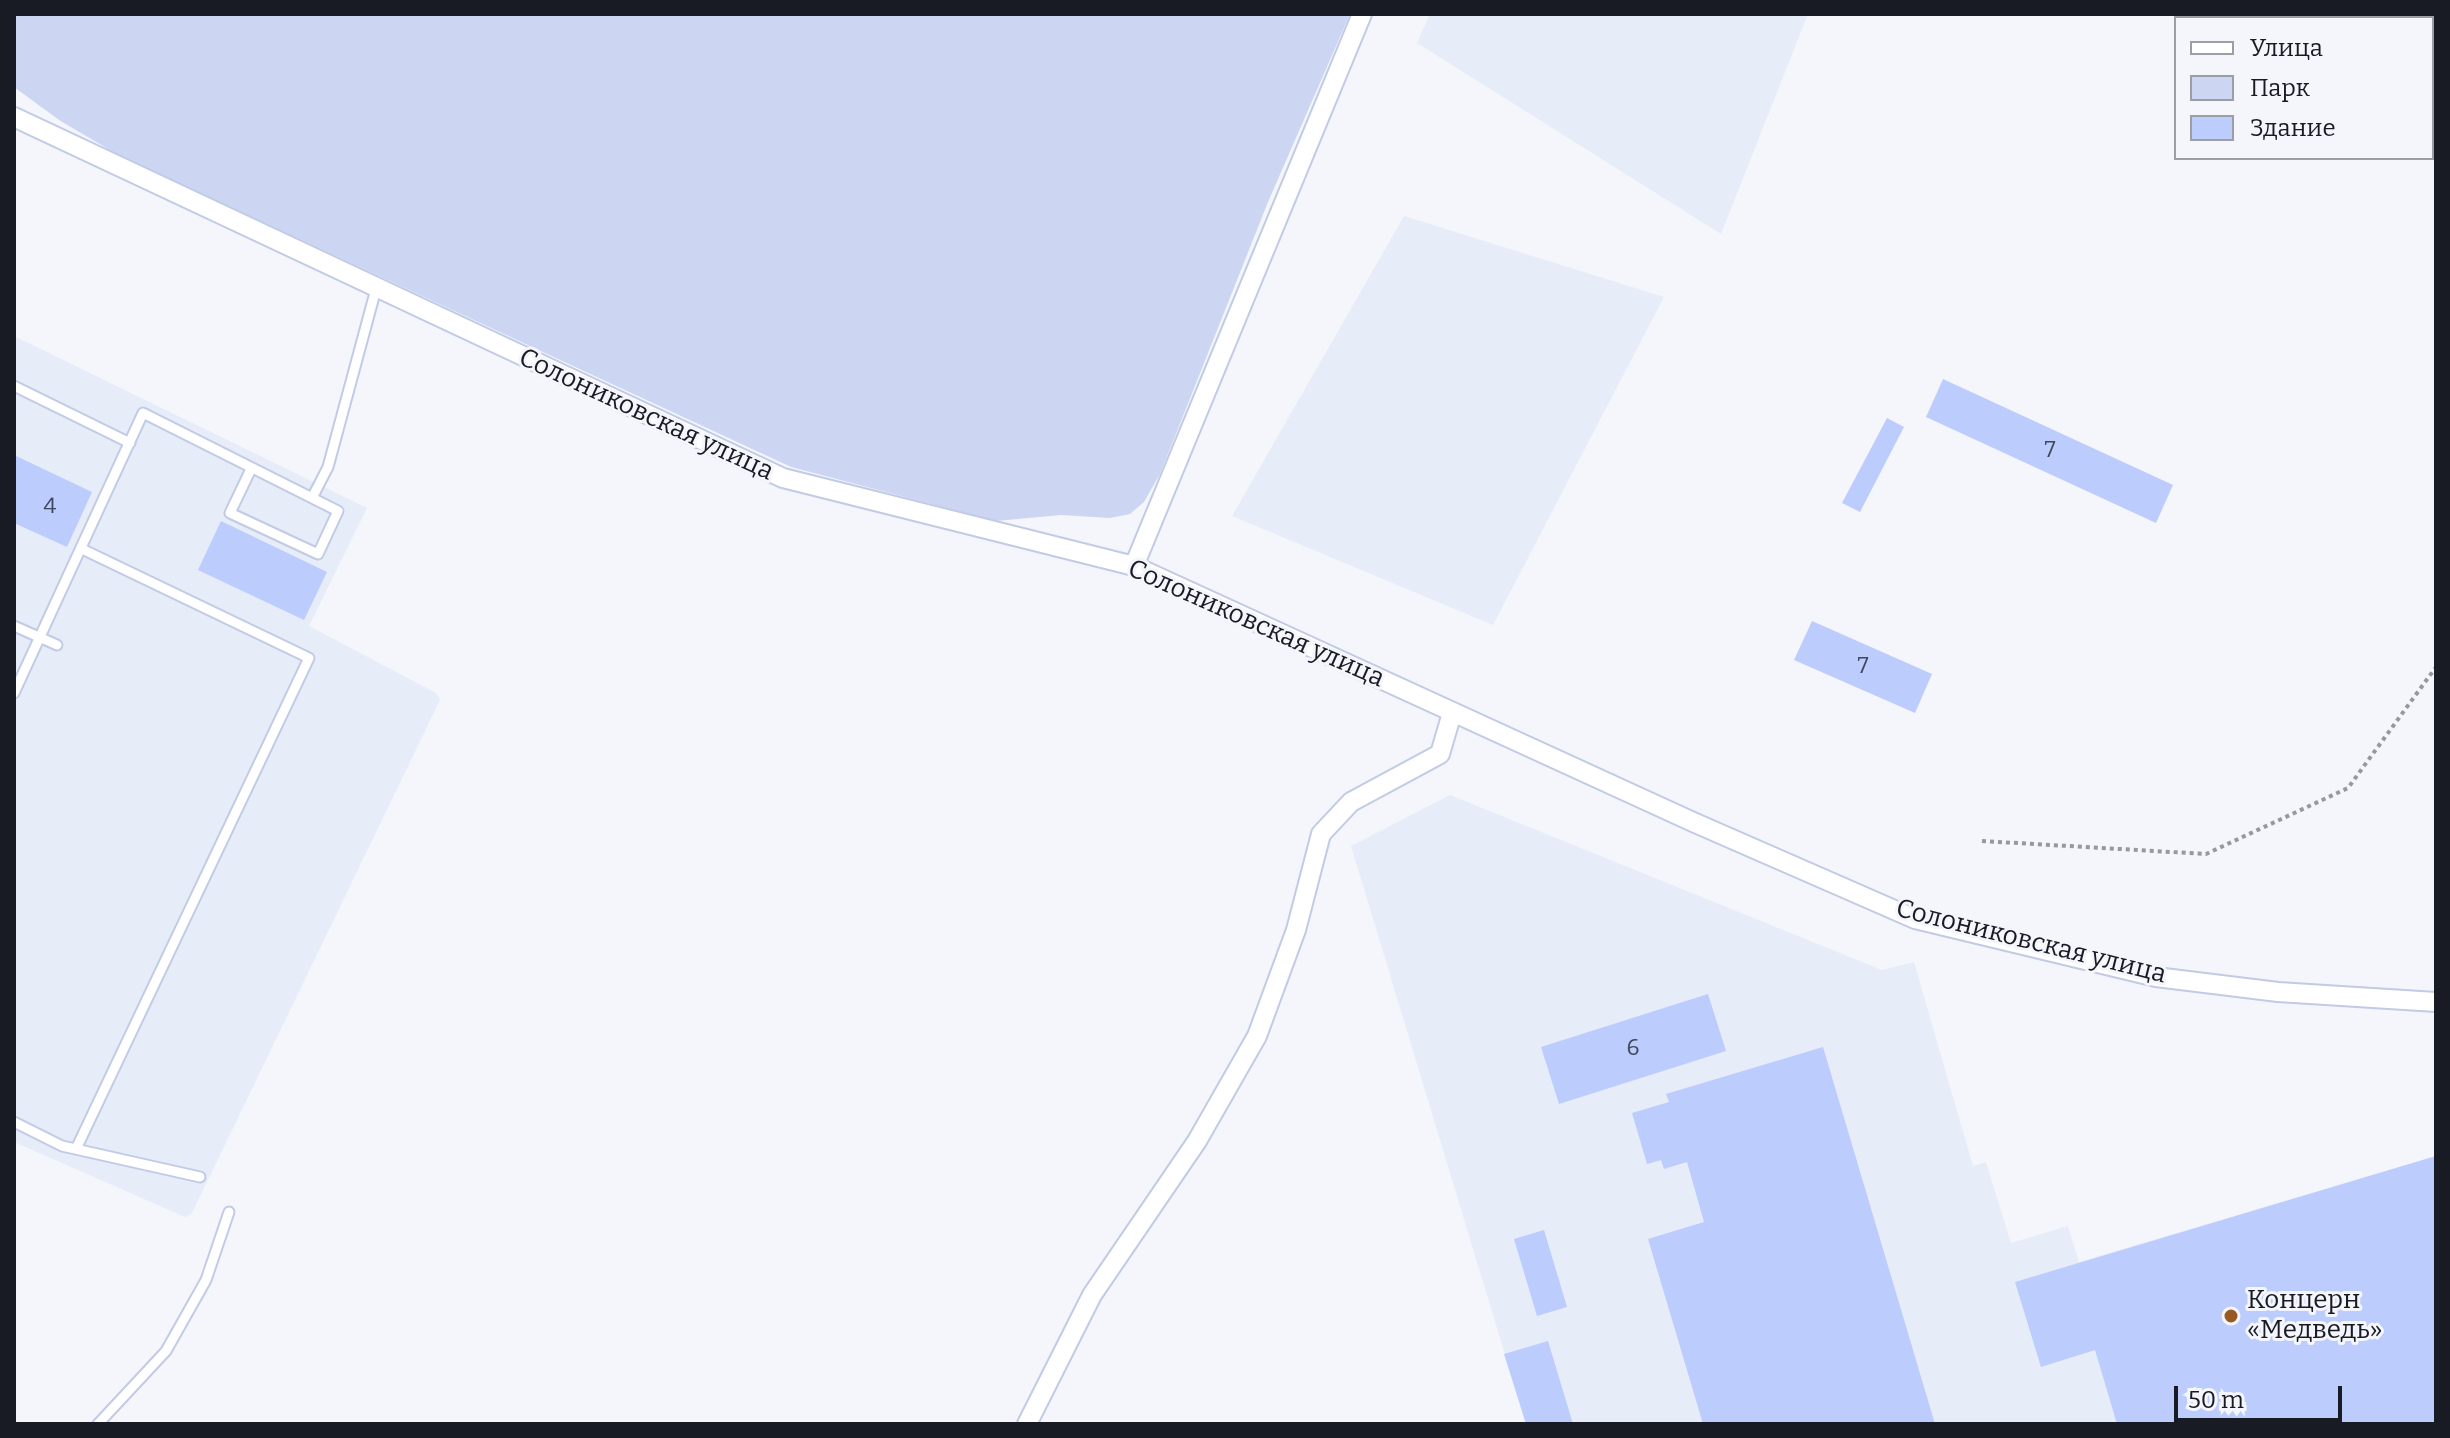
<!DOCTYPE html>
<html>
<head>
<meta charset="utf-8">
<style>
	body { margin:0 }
	#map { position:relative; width:2450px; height:1438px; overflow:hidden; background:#f4f6fc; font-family:Bitter,serif }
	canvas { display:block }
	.frame { position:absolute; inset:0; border:16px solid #181b24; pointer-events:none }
	.legend { position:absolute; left:2174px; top:16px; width:260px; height:144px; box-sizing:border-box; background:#f4f6fc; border:2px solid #9c9ea6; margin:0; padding:10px 14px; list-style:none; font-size:24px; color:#181b24 }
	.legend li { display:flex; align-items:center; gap:16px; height:40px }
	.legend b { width:40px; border:2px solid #9c9ea6 }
	.scale { position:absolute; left:2174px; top:1386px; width:168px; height:36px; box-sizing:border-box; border:4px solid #181b24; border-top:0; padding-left:10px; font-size:24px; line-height:28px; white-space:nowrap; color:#181b24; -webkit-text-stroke:6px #f4f6fc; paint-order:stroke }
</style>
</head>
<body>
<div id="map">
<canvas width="2450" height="1438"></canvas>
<div class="frame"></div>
<ul class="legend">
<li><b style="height:10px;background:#fff"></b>Улица</li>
<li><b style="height:22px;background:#ccd6f3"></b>Парк</li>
<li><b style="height:22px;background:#bcccfd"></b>Здание</li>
</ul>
<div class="scale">50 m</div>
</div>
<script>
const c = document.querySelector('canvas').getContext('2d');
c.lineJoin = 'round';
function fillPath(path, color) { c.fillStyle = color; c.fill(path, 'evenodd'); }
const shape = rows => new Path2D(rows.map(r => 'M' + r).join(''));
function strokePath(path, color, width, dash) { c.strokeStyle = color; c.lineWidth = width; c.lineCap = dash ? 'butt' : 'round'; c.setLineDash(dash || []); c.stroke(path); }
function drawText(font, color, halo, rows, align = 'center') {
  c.font = font + ' Bitter,serif'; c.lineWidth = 6; c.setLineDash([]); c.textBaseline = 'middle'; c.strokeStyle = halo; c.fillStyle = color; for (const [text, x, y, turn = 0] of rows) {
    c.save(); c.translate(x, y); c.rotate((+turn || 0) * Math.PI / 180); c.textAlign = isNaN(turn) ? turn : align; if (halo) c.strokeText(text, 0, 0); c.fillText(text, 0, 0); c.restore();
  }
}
const built = shape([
	[1430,14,1808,14,1721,234,1417,43],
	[1404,216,1664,297,1493,625,1232,516],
	[14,336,367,508,309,626,436,693,440,700,192,1213,185,1217,14,1142],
	[1450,795,1882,970,1914,962,1973,1166,1986,1162,2011,1243,2068,1226,2079,1262,2436,1156,2436,1424,1526,1424,1351,846]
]);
const green = shape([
	[14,14,1350,14,1268,202,1160,474,1144,502,1130,514,1110,518,1061,515,996,521,791,467,120,156,59,120,14,87]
]);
const building = shape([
	[1943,379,2173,485,2156,523,1926,417],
	[1887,418,1904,427,1860,512,1842,503],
	[14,455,92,492,67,547,14,523],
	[221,521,327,572,304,620,198,570],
	[1812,621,1932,674,1915,713,1794,660],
	[1708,994,1726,1051,1559,1104,1541,1047],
	[1823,1047,1935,1424,1703,1424,1648,1239,1704,1222,1687,1162,1664,1169,1661,1160,1647,1164,1632,1113,1669,1102,1666,1094],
	[2436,1156,2436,1424,2117,1424,2095,1350,2041,1367,2015,1282],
	[1544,1230,1567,1307,1537,1316,1514,1239],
	[1548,1341,1573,1424,1526,1424,1504,1354]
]);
const path = shape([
	[1982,841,2206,854,2348,788,2436,667]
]);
const lane = shape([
	[14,386,130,443],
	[312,498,328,467,376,289],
	[14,626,57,645],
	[14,693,143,413,338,511,318,554,230,513,251,469],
	[14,1122,62,1146,200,1177],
	[76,1149,309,658,82,549],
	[98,1424,166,1351,206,1280,229,1212]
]);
const street = shape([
	[14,117,783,478,1134,566,1693,822,1915,919,2156,977,2278,992,2436,1002],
	[1134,566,1362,14],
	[1027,1424,1092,1295,1197,1141,1257,1036,1296,930,1321,834,1351,802,1440,754,1452,713]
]);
const markers = [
	[2231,1316,8,"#985a1e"]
];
const numberNames = [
	["7",2050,451],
	["4",50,507],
	["7",1863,667],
	["6",1633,1049]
];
const streetNames = [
	["Солониковская улица",646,415,25],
	["Солониковская улица",1256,624,24],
	["Солониковская улица",2031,942,14]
];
const poiNames = [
	["Концерн",2247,1301],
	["«Медведь»",2247,1331]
];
fillPath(built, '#e7ecf9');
fillPath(green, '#ccd6f3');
fillPath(building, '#bcccfd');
strokePath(lane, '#c2cbe5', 13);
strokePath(street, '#c2cbe5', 22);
strokePath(path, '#95989f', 4, [4, 4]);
strokePath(lane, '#fff', 9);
strokePath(street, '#fff', 18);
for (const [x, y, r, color] of markers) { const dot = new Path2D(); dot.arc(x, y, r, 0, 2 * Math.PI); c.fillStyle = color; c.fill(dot); strokePath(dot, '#f4f6fc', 3); }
drawText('22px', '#41475a', null, numberNames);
drawText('26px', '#181b24', '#f4f6fc', streetNames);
drawText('26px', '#181b24', '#f4f6fc', poiNames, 'left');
</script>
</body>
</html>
